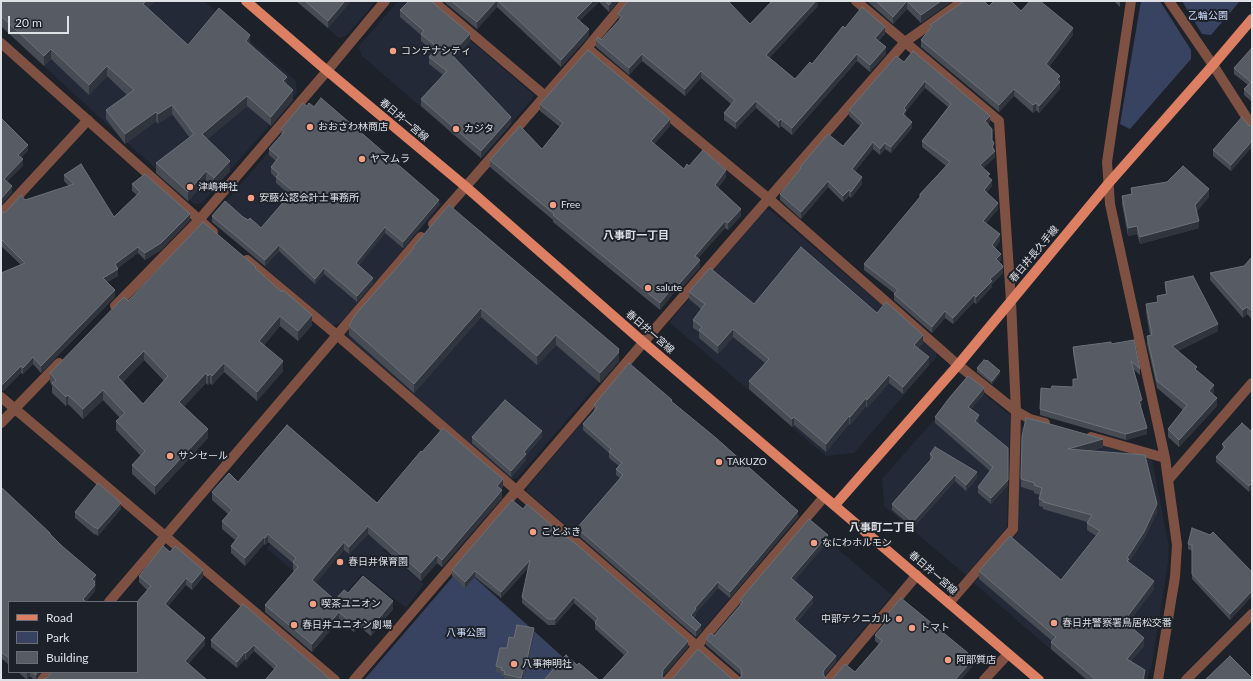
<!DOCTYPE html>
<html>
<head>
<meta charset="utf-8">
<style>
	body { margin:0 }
	#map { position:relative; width:1253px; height:681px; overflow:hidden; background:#1d2129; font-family:Lato,sans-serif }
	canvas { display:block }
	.frame { position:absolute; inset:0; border:2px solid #dde0e5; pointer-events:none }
	.legend { position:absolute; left:8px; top:601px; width:130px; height:72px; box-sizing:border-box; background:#1d2129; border:1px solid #6a6d74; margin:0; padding:5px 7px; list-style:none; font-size:12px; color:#dde0e5 }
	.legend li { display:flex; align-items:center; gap:8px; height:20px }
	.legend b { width:20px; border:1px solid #6a6d74 }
	.scale { position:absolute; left:8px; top:16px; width:61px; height:18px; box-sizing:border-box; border:2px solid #dde0e5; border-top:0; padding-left:5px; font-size:12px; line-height:14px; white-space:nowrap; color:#dde0e5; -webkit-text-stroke:3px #1d2129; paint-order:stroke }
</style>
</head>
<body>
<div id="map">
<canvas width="1253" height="681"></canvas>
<div class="frame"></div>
<ul class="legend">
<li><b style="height:5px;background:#dd7f62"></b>Road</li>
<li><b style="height:11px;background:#384361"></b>Park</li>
<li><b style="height:11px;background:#575b64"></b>Building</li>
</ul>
<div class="scale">20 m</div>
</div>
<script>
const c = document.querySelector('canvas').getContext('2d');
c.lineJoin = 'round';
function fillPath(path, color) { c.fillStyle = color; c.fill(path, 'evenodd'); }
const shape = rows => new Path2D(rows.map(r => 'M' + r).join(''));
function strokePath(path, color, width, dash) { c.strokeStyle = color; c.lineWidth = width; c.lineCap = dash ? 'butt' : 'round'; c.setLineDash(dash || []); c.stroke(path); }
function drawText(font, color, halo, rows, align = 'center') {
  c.font = font + ' Lato,"Noto Sans JP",sans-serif'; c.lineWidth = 4; c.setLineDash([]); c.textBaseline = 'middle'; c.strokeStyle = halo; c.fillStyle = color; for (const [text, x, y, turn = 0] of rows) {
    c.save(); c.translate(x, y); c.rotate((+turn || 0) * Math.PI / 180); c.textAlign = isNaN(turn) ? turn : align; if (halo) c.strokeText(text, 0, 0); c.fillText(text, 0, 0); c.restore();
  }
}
const built = shape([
	[9,1,204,1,296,81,297,93,202,203,194,204,1,27,1,10],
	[296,1,376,1,346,36,339,38],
	[398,1,424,1,533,94,533,98,481,159,362,56,358,47],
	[323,103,442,204,340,324,332,325,210,220,309,105],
	[765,210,770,210,936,351,936,358,854,453,826,456,669,322],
	[450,213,620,358,517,478,510,480,348,340,347,332],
	[629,368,799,516,698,636,694,636,527,492,527,487],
	[968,381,1010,415,1007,527,966,575,884,506,882,479],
	[1029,423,1152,460,1169,546,1168,563,1152,664,1147,680,1086,680,974,583,1018,532,1020,427],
	[808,524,892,595,821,680,745,680,707,646,706,643],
	[399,530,383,550,424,584,406,608,362,574,335,606,266,548,274,541]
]);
const green = shape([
	[1141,1,1160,1,1191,50,1191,59,1130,129,1120,124],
	[1182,1,1240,1,1211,35,1202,34],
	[462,566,565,659,547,680,364,680]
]);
const minor = shape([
	[433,1,544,95],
	[856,1,999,121,1011,301,1016,411,1013,529,949,603],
	[1131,1,1107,162,1110,204,1165,458,1177,545,1175,577,1158,680],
	[1169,1,1213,65,1252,126],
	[1,43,213,232],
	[587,48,768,198,958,365,1016,411,1030,419,1045,423],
	[1,214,88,120],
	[433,224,587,48,626,1],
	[247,260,338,336,736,680],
	[115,306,199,220,327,71,385,1],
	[1,397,335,680],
	[1,423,59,363],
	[1091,437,1165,458],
	[1169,479,1252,383],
	[109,602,421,237],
	[42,680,49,672],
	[354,680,661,322,905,42,963,1],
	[668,680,824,497],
	[829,680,917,575],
	[984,680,1008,654],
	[1186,680,1252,614]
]);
const primary = shape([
	[246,1,319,64,465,186,643,342,1039,680],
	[835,505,958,365,1108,184,1213,65,1252,19]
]);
const wall = shape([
	[1,1,155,1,148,8,188,45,250,45,287,85,293,100,271,126,247,106,207,139,230,171,214,188,206,180,188,201,156,173,156,163,190,138,172,114,158,124,156,121,125,144,106,119,106,110,127,95,107,76,89,95,51,59,44,66,1,26],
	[296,1,351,1,328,28],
	[443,1,618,1,609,12,599,2,579,21,589,36,561,67,497,7,477,29],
	[818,1,818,6,769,58,795,79,812,64,845,28,885,34,878,41,886,54,870,72,857,61,792,135,781,126,779,128,756,108,736,129,724,120,724,113,731,104,701,78,685,96,642,61,629,75,596,47,596,40,601,40,619,21,618,14,750,24],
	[867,1,952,1,921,23,907,9,893,24],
	[1114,1,1120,1,1120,7],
	[989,6,1021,11,1073,35,1049,67,1060,76,1060,89,1039,113,1036,110,1033,113,1014,96,999,112,921,47,921,40,930,29,930,25],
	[400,10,470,41,454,58,511,124,481,158,421,106,421,99,443,75,429,64,429,57,434,52,421,41,421,35,400,17],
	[1252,50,1252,102,1244,95,1244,89,1248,85,1234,74,1234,68],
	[904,62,990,122,988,124,994,150,995,157,983,168,990,178,992,186,987,192,998,209,986,223,1000,241,995,248,1001,260,999,262,1003,273,992,284,992,287,976,304,974,302,953,324,945,318,932,333,894,300,894,293,864,270,864,264,920,198,920,194,946,166,922,147,922,141,948,107,925,88,906,111,906,117,912,128,891,153,885,149,880,155,873,149,855,171,862,184,851,198,849,196,843,202,828,187,801,219,780,200,780,194,800,170,800,167,843,146,860,126,849,116,849,110],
	[540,104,670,126,654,144,684,169,689,166,726,177,718,188,741,216,728,230,725,228,698,258,700,267,679,291,677,289,660,310,553,222,553,220,490,167,490,160,542,149,560,127,540,111],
	[307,106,439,205,403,248,385,233,359,265,373,283,357,302,324,274,315,284,279,251,265,266,212,222,212,216,243,217,261,228,290,195,276,183,276,178,271,173,271,167,276,161,269,155,269,149,281,135,281,129],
	[1249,126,1251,148,1231,171,1213,156,1213,150],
	[64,175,114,217,137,195,132,191,132,184,190,220,161,250,145,260,138,253,118,268,118,276,107,282,115,297,41,373,33,364,23,374,21,373,3,391,21,265,1,246,1,213,6,212,25,200,69,186,64,181],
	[1131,188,1209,197,1197,211,1199,228,1140,244,1137,234,1128,236,1122,204,1122,196,1131,195],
	[413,247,619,349,619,361,600,383,556,345,537,365,481,317,414,393,349,335,349,326,413,249],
	[1252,257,1252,319,1247,314,1243,318,1210,280,1210,273,1244,266],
	[256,269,312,325,298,341,280,326,264,345,283,371,257,401,224,372,212,385,210,383,208,385,206,383,184,406,208,438,155,495,132,474,132,465,141,456,116,430,116,421,120,418,103,400,83,419,68,404,66,406,52,393,52,386,50,382,50,373,128,301],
	[144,360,164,381,143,404,123,382],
	[1165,282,1218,331,1178,351,1197,371,1214,392,1213,394,1217,406,1179,447,1168,437,1168,429,1183,410,1157,388,1147,344,1147,336,1150,336,1146,312,1146,304,1157,302,1157,296,1166,294,1165,289],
	[689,292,754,304,877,313,923,343,918,348,929,365,903,394,889,383,867,408,866,406,850,425,849,424,826,452,794,425,792,427,749,389,749,381,765,363,733,337,718,354,699,338,699,332,693,328,693,320,701,309,689,299],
	[1111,344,1140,369,1140,375,1133,369,1142,406,1140,407,1147,434,1126,440,1040,415,1040,409,1073,387,1077,379,1073,353,1073,347],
	[977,368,1000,374,992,384,977,372],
	[984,394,971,409,979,421,978,423,1008,485,991,504,978,493,978,487,990,471,935,423,935,417],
	[672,402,798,517,730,598,718,588,696,613,696,615,694,618,701,631,696,637,577,534,577,528,620,478,616,475,616,469,619,466,609,458,609,453,583,430,583,424,594,411,594,405],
	[1252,432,1249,492,1216,462,1216,457,1223,450,1222,444],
	[472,437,542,437,526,455,526,460,511,477,472,443],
	[1022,437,1103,447,1089,451,1157,512,1144,539,1129,562,1154,589,1127,624,1144,646,1131,661,1145,678,1145,680,1087,680,1051,649,1051,642,1052,641,979,579,979,571,1061,580,1096,536,1087,530,1087,522,1043,509,1043,507,1039,506,1039,499,1040,495,1034,493,1034,491,1021,487],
	[930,454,977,478,966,491,955,481,913,528,892,510,892,504,930,461],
	[238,482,377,503,503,487,501,489,502,498,442,567,437,563,421,581,368,534,349,554,344,550,315,583,335,600,348,593,393,609,371,636,359,626,354,632,339,620,312,652,265,612,265,605,294,571,293,570,293,563,268,542,265,545,264,544,245,566,231,553,231,546,235,540,222,529,222,521,228,514,212,500,212,492],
	[1,487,50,535,96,581,95,582,95,591,86,602,9,602,9,665,1,658],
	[512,500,688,647,663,676,664,679,670,680,732,679,738,680,741,677,741,675,706,645,706,639,714,636,740,606,740,600,828,541,794,581,813,603,797,622,836,662,824,676,825,678,828,680,602,680,624,655,595,629,595,622,574,603,555,625,548,625,522,603,522,597,528,568,501,598,475,577,465,588,452,576,452,570],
	[121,509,98,536,95,534,95,535,75,518,75,512],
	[1210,535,1252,572,1252,596,1230,620,1192,579,1192,551,1188,549,1188,544],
	[163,546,170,552,175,546,203,570,203,577,192,590,186,585,168,606,205,638,205,645,188,664,207,680,42,680,47,678,52,672,137,672,137,602,147,590,139,582,139,576],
	[243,604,331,680,274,669,254,651,246,660,245,659,237,668,211,647,211,640],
	[884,618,974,665,832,680,855,672,879,644,875,641,875,635,884,624],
	[534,634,525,675,524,673,522,680,504,680,504,676,501,676,501,673,496,672,496,666,507,648,514,638],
	[18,672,41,672,37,676,36,680,34,680,30,676,27,680]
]);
const shadedWall = shape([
	[146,1,155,1,143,14,143,4],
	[345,1,351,1,328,28,328,21],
	[496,1,497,1,497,7,477,29,477,22],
	[593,1,599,1,599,2,576,25,576,18],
	[612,1,618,1,609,12,609,5],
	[815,1,818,1,818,6,766,62,766,55],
	[907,1,907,9,893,24,893,17],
	[941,1,952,1,921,23,921,15],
	[885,27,885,34,875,45,875,38],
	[1073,28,1073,35,1046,71,1046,64],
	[589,29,589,36,561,67,561,60],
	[470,34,470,41,451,61,451,54],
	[250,35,250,45,246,41],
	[886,47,886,54,870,72,870,65],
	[51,49,51,59,44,66,44,56],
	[642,54,642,61,629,75,629,68],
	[857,54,857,61,792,135,792,128],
	[107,66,107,76,89,95,89,85],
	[701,71,701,78,685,96,685,89],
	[1060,76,1060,89,1039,113,1039,106,1057,79],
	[287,77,287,87,283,81],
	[925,81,925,88,906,111,906,116,903,120,904,108],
	[1014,89,1014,96,999,112,999,105],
	[293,90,293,100,271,126,271,117],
	[247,96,247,106,202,144,202,134],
	[756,101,756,108,736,129,736,122],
	[1036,103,1036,110,1033,113,1033,105],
	[172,105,172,114,158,124,158,114],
	[156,112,156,121,125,144,125,134],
	[990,116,990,122,985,127,985,121],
	[511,117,511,124,481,158,481,151],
	[670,119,670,126,651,148,651,141],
	[781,119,781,126,779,128,779,121],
	[912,122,912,128,891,153,891,147],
	[1252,136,1252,142,1251,148,1231,171,1231,165],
	[873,142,873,149,852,175,852,169],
	[885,143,885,149,880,155,880,149],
	[994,143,994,149,993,153,995,151,995,157,980,172,980,165],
	[28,145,28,151,18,161,18,155],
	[23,159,23,166,4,185,4,179],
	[230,161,230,171,214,188,214,178],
	[726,170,726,177,715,192,715,185],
	[206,171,206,180,188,201,188,192],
	[862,177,862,184,851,198,851,192],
	[992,180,992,186,984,196,984,190],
	[828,181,828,187,801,219,801,212],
	[12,186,12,193,1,205,1,199],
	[1209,189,1209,197,1195,213,1195,205],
	[849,190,849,196,843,202,843,196],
	[439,200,439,205,403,248,403,242],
	[998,203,998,209,983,227,983,221],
	[741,209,741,216,728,230,728,223],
	[190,214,190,220,161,250,145,260,145,253],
	[725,221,725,228,695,262,695,256],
	[1199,221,1199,228,1140,244,1140,237],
	[1137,226,1137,234,1128,236,1128,228],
	[385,227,385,233,356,269,356,263],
	[1000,234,1000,241,992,251,992,245],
	[279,245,279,251,265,266,265,260],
	[138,247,138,253,115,270,115,264],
	[1001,254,1001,260,996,265,996,259],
	[700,260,700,267,679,291,679,284],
	[1003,267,1003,273,992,284,992,287,976,304,976,297,990,279],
	[324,268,324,274,315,284,315,279],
	[118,269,118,276,103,285,103,278],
	[373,278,373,283,357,302,357,296],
	[677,282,677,289,660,310,660,303],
	[115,290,115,297,41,373,41,366],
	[974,295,974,302,953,324,953,318],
	[1247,307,1247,314,1243,318,1243,310],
	[481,308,481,317,414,393,414,384],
	[945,311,945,318,932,333,932,327],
	[312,315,312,325,298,341,298,331],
	[280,316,280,326,259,351,259,341],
	[1218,324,1218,331,1172,354,1172,346],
	[733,329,733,337,718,354,718,346],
	[556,335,556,345,537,365,537,356],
	[923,335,923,343,914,353,914,345],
	[619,349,619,361,600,383,600,373],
	[144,351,144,360,118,387,118,377],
	[33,357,33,364,23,374,23,368],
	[929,357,929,365,903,394,903,387],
	[283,361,283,371,257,401,257,392],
	[224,363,224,372,212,385,212,376],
	[21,366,21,373,3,391,1,391,1,385],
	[1000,371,1000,374,992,384,992,381],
	[206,373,206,383,179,412,179,402],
	[210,374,210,383,208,385,208,376],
	[889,375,889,383,867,408,867,400],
	[1214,385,1214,392,1209,398,1209,391],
	[984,388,984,394,968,413,968,407],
	[103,390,103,400,83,419,83,409],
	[68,395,68,404,66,406,66,397],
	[866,398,866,406,850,425,850,417],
	[1217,398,1217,406,1179,447,1179,440],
	[1142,400,1142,406,1139,407,1139,401],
	[979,415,979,421,975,427,975,421],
	[849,416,849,424,826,452,826,444],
	[794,417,794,425,792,427,792,419],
	[1147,428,1147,434,1126,440,1126,434],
	[208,429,208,438,155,495,155,486],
	[542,431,542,437,526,455,526,460,511,477,511,471,524,452],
	[1103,439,1103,447,1068,457,1068,449],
	[1008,448,1008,485,991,504,991,498],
	[977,472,977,478,966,491,966,485],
	[955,475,955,481,913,528,913,522],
	[503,479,503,487,497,494,497,486],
	[1252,483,1252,489,1249,492,1249,486],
	[502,490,502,498,442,567,442,560],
	[121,503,121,509,98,536,98,529],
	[1157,504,1157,512,1144,539,1129,563,1129,567,1127,558],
	[798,511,798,517,730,598,730,592],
	[368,526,368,534,349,554,349,547],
	[268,534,268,542,265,545,265,538],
	[828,535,828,541,791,585,791,578],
	[264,537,264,544,245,566,245,558],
	[344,542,344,550,312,588,312,580],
	[437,555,437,563,421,581,421,573],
	[530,560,530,566,501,598,501,592],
	[203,570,203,577,192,590,192,583],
	[475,571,475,577,465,588,465,582],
	[96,575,95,591,86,602,83,599,92,579],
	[186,578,186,585,165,610,165,604],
	[1154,581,1154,589,1124,628,1124,621],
	[718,582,718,588,696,613,696,615,691,621,691,615,695,608],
	[1252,591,1252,596,1230,620,1230,614],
	[574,597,574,603,555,625,555,619],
	[813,597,813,603,794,625,794,619],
	[393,601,393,609,371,636,371,628],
	[339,612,339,620,312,652,312,644],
	[359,619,359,626,354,632,354,625],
	[701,625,701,631,696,637,696,631],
	[534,628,534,634,525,675,525,669],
	[205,638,205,645,185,668,185,661],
	[1144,638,1144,646,1127,666,1127,659],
	[688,641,688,647,663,676,662,680,662,676,663,670],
	[254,645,254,651,246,660,246,653],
	[245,652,245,659,237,668,237,662],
	[836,656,836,662,824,676,823,673,824,670],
	[974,658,974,665,961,680,955,680],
	[524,667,524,673,522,680,521,680],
	[1145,670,1145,680,1143,680],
	[28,672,30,672,30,676,27,680,27,673],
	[36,672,41,672,37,676,36,680]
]);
const building = shape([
	[1,1,146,1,143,4,188,45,219,8,250,35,246,41,287,77,283,81,293,90,271,117,247,96,202,134,230,161,214,178,206,171,188,192,156,163,194,134,172,105,158,114,156,112,125,134,106,110,134,90,107,66,89,85,51,49,44,56,1,16,1,1],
	[305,1,345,1,328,21,305,1],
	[409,1,431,1,470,34,451,54,511,117,481,151,421,99,447,71,429,57,437,47,421,34,424,31,400,10,409,1],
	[451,1,496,1,477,22,451,1],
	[498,1,593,1,576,18,589,29,561,60,498,1],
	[605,1,612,1,609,5,605,1],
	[628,1,728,1,750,24,772,1,816,1,766,55,795,79,810,62,812,64,843,26,845,28,862,7,885,27,875,38,886,47,870,65,857,54,792,128,781,119,779,121,756,101,736,122,724,113,735,100,701,71,685,89,642,54,629,68,596,40,598,37,601,40,622,17,618,14,628,1],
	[876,1,941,1,921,15,907,1,893,17,876,1],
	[964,1,984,1,989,6,994,1,1011,1,1021,11,1030,1,1040,1,1073,28,1046,64,1060,76,1057,79,1060,82,1039,106,1036,103,1033,105,1014,89,999,105,921,40,932,26,930,25,964,1],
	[1251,49,1252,50,1252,96,1244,89,1251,82,1234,68,1251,49],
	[588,50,670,119,651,141,684,169,687,164,689,166,703,150,726,170,715,185,741,209,728,223,725,221,695,256,700,260,679,284,677,282,660,303,553,215,554,214,490,160,520,126,542,149,563,123,540,104,588,50],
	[913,51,990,116,985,121,992,129,992,140,994,143,992,147,995,151,980,165,990,174,987,176,992,180,984,190,998,203,983,221,1000,234,992,245,1001,254,996,259,1002,265,1003,267,990,279,992,281,976,297,974,295,953,318,945,311,932,327,894,294,898,290,864,264,920,197,920,194,950,162,922,141,951,104,925,81,904,108,906,110,903,114,912,122,891,147,885,143,880,149,873,142,852,169,862,177,851,192,849,190,843,196,828,181,801,212,780,194,801,168,800,167,828,134,843,146,863,123,849,110,896,56,904,62,913,51],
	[321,98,439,200,403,242,385,227,356,263,373,278,357,296,324,268,315,279,279,245,265,260,212,216,225,201,243,217,248,220,250,218,261,228,293,191,276,177,279,174,271,167,279,157,269,149,284,132,281,129,303,103,307,106,309,103,314,107,321,98],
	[1242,117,1249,126,1252,126,1252,136,1251,142,1231,165,1213,150,1242,117],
	[1,118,28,145,18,155,23,159,4,179,12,186,1,199,1,118],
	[81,164,114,217,140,192,132,184,145,174,190,214,161,243,145,253,138,247,115,264,118,269,103,278,115,290,41,366,33,357,23,368,21,366,3,384,1,385,1,273,25,263,1,239,1,213,6,212,21,195,25,200,74,184,64,175,81,164],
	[1183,166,1209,189,1195,205,1199,221,1140,237,1137,226,1128,228,1122,196,1132,194,1131,188,1167,182,1183,166],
	[449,205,619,349,618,351,619,352,600,373,556,335,537,356,481,308,414,384,349,326,355,315,414,248,413,247,449,205],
	[203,222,256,267,255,268,282,292,283,290,312,315,298,331,280,316,259,341,283,361,257,392,224,363,212,376,210,374,208,376,206,373,179,402,208,429,155,486,132,465,145,451,116,421,125,413,103,390,83,409,68,395,66,397,52,383,56,380,50,373,124,297,128,301,203,222],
	[144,351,168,376,143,404,118,377,144,351],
	[801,247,877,313,886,302,923,335,914,345,929,357,903,387,889,375,867,400,866,398,850,417,849,416,826,444,794,417,792,419,749,381,769,359,733,329,718,346,699,330,702,327,693,320,705,304,689,292,710,268,754,304,801,247],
	[1252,257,1252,311,1247,307,1243,310,1210,273,1244,266,1252,257],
	[1193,276,1218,324,1172,346,1197,367,1195,369,1214,385,1209,391,1217,398,1179,440,1168,429,1187,405,1157,381,1147,336,1152,335,1146,304,1158,302,1157,296,1167,294,1165,282,1193,276],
	[1134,340,1140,369,1131,361,1142,400,1139,401,1147,428,1126,434,1040,409,1041,388,1051,389,1052,386,1073,387,1073,379,1078,379,1073,347,1111,342,1111,344,1134,340],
	[984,360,986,361,987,360,1000,371,992,381,977,368,984,360],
	[629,363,672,400,671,401,716,438,798,511,730,592,718,582,695,608,696,609,691,615,701,625,696,631,577,528,623,475,616,469,622,463,609,452,611,449,583,424,597,408,594,405,629,363],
	[968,376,984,388,968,407,979,415,975,421,1008,448,1008,480,991,498,978,487,993,467,935,417,950,397,968,376],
	[505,400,542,431,524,452,526,454,511,471,472,437,505,400],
	[1026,418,1039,421,1103,439,1068,449,1145,455,1157,504,1144,532,1127,558,1129,559,1127,561,1154,581,1124,621,1144,638,1127,659,1145,670,1143,680,1096,680,1051,642,1056,637,979,571,1010,536,1061,580,1100,531,1087,523,1092,515,1043,502,1043,500,1039,499,1042,488,1034,485,1035,483,1021,479,1022,437,1026,418],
	[1242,423,1252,432,1252,483,1249,486,1216,457,1225,447,1222,444,1242,423],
	[287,425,377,503,421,451,422,452,443,428,503,479,497,486,502,490,442,560,437,555,421,573,368,526,349,547,344,542,312,580,335,600,344,590,348,593,363,576,393,601,371,628,359,619,354,625,339,612,312,644,265,605,298,567,293,562,296,558,268,534,265,538,264,537,245,558,231,546,239,536,222,521,232,510,212,492,229,473,238,482,287,425],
	[935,447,977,472,966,485,955,475,913,522,892,504,933,457,930,454,935,447],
	[98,483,121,503,98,529,95,527,95,528,75,512,98,483],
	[1,487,50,533,50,534,62,546,96,575,92,579,95,582,94,583,95,585,83,599,86,602,9,602,9,658,1,652,1,487],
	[512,500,523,509,527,504,566,538,569,538,688,641,663,670,662,676,664,679,670,680,673,678,698,649,732,679,738,680,742,675,741,669,706,639,711,633,714,636,743,602,740,600,809,519,828,535,791,578,813,597,794,619,836,656,824,670,823,673,825,678,828,680,602,680,628,652,595,623,598,618,574,597,555,619,548,619,522,597,530,560,501,592,475,571,465,582,452,570,512,500],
	[1192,528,1210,535,1213,532,1252,572,1252,591,1230,614,1192,574,1192,545,1188,544,1192,528],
	[163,546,170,552,175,546,203,570,192,583,186,578,165,604,205,638,185,661,207,680,42,680,47,678,52,672,137,672,137,602,151,586,139,576,163,546],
	[901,598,974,658,955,680,829,680,832,680,845,664,855,672,882,641,875,635,887,621,884,618,901,598],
	[243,604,331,680,265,680,277,666,254,645,246,653,245,652,237,662,211,640,243,604],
	[517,625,534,628,525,669,524,667,521,678,504,674,505,671,501,670,502,668,496,666,500,648,507,648,509,637,514,638,517,625],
	[566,655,577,665,579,663,599,680,544,680,566,655],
	[1230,656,1252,678,1252,680,1205,680,1230,656],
	[32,672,36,672,36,675,32,672]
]);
const markers = [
	[393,51,4,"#f39f84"],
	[310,127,4,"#f39f84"],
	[456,129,4,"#f39f84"],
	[362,159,4,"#f39f84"],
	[190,187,4,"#f39f84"],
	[251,198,4,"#f39f84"],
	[553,205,4,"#f39f84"],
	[648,288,4,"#f39f84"],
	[170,456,4,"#f39f84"],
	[719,462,4,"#f39f84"],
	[533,532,4,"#f39f84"],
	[814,543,4,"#f39f84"],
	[340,562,4,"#f39f84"],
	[313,604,4,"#f39f84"],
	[899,619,4,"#f39f84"],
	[1054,623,4,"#f39f84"],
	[294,625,4,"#f39f84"],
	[912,628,4,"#f39f84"],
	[948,660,4,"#f39f84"],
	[514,664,4,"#f39f84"]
];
const parkNames = [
	["乙輪公園",1208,16],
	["八事公園",466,633]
];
const poiNames = [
	["コンテナシティ",401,51],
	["おおさわ林商店",318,127],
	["カジタ",464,129],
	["ヤマムラ",370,159],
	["津嶋神社",198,187],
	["安藤公認会計士事務所",259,198],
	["Free",561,205],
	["salute",656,288],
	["サンセール",178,456],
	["TAKUZO",727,462],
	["ことぶき",541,532],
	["なにわホルモン",822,543],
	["春日井保育園",348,562],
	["喫茶ユニオン",321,604],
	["中部テクニカル",891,619,"right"],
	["春日井警察署鳥居松交番",1062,623],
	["春日井ユニオン劇場",302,625],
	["トマト",920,628],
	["阿部質店",956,660],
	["八事神明社",522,664]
];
const streetNames = [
	["春日井一宮線",404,120,40],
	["春日井長久手線",1034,254,-50],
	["春日井一宮線",650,332,41],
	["春日井一宮線",933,573,41]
];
const neighbourhoodNames = [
	["八事町一丁目",636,235],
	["八事町二丁目",882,527]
];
fillPath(built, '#232937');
fillPath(green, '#384361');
strokePath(minor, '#7f5143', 10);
strokePath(primary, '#dd7f62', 10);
fillPath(wall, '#474b54');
fillPath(shadedWall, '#30343c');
fillPath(building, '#575b64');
strokePath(building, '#6c7078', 1);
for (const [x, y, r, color] of markers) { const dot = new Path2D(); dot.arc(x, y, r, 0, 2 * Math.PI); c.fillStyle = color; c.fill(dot); strokePath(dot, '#1d2129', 1.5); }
drawText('10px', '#cfddfd', '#1d2129', parkNames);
drawText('10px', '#dde0e5', '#1d2129', poiNames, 'left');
drawText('10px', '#dde0e5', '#1d2129', streetNames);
drawText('bold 11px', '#dde0e5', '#1d2129', neighbourhoodNames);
</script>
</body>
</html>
